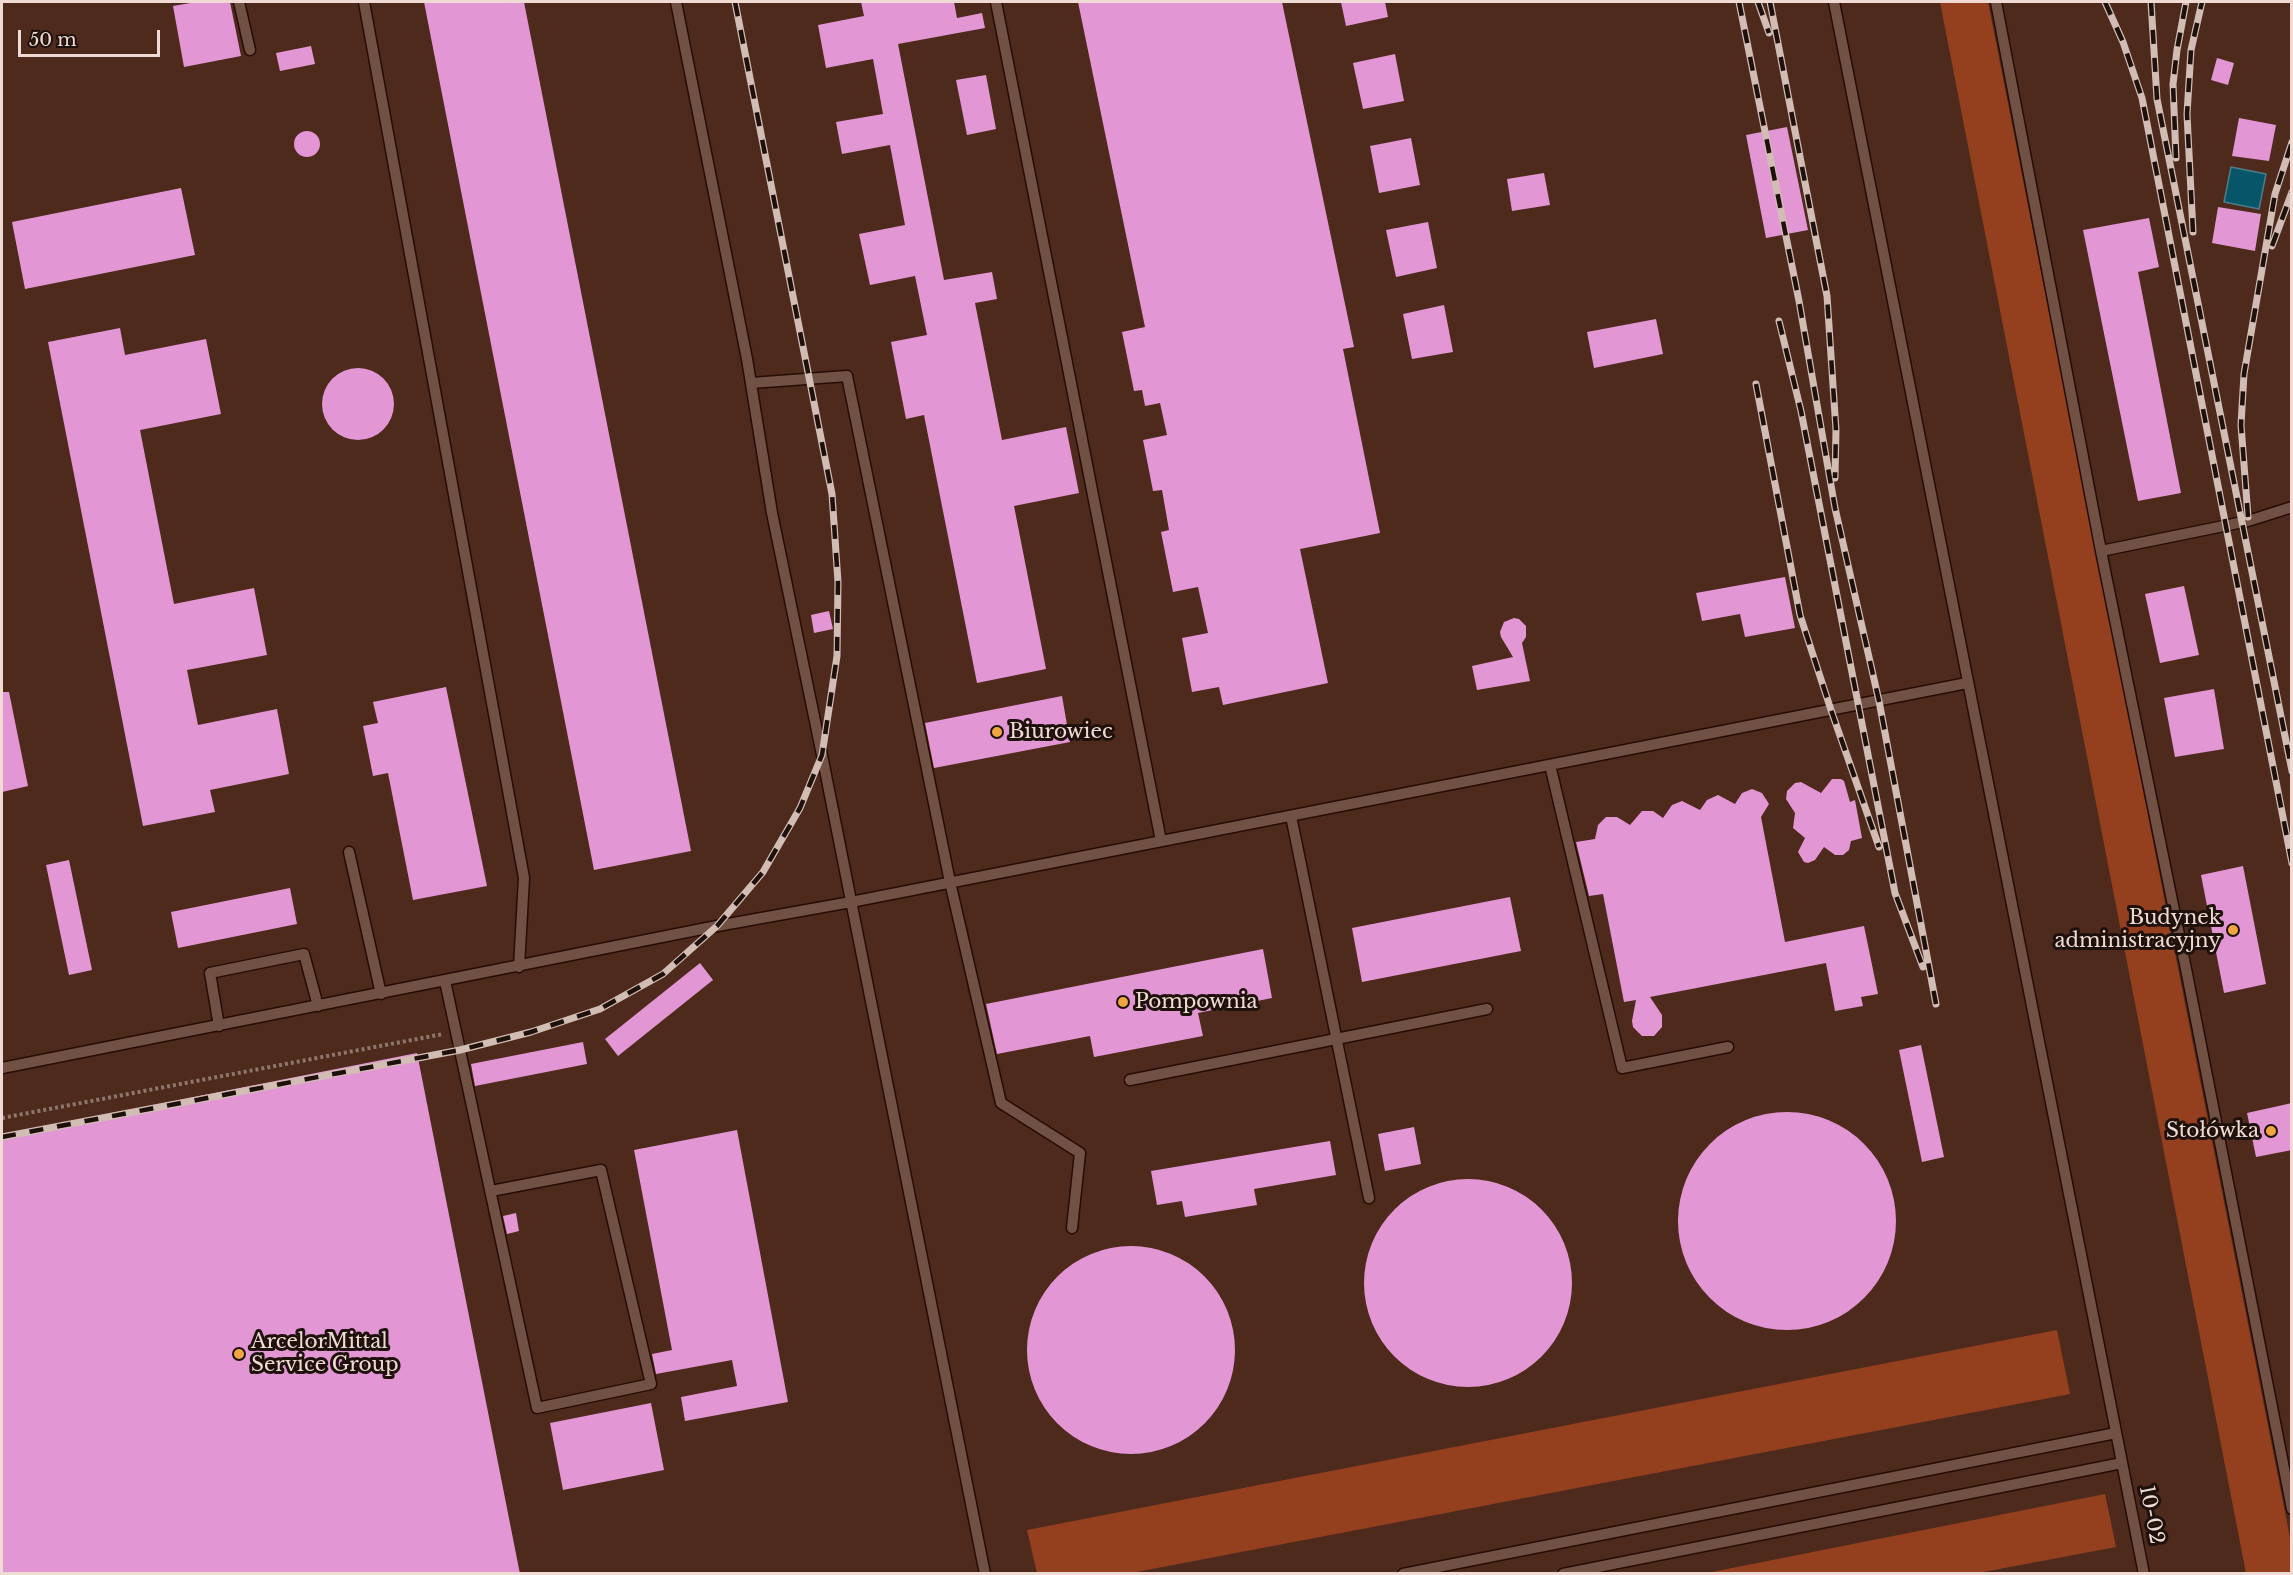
<!DOCTYPE html>
<html>
<head>
<meta charset="utf-8">
<style>
	body { margin:0 }
	#map { position:relative; width:2293px; height:1575px; overflow:hidden; background:#412419; font-family:"Libre Baskerville",serif }
	canvas { display:block }
	.frame { position:absolute; inset:0; border:3px solid #efdbd4; pointer-events:none }
	.scale { position:absolute; left:18px; top:30px; width:142px; height:27px; box-sizing:border-box; border:3px solid #efdbd4; border-top:0; padding-left:8px; font-size:18px; line-height:21px; white-space:nowrap; color:#efdbd4; -webkit-text-stroke:4px #1e110c; paint-order:stroke }
</style>
</head>
<body>
<div id="map">
<canvas width="2293" height="1575"></canvas>
<div class="frame"></div>
<div class="scale">50 m</div>
</div>
<script>
const c = document.querySelector('canvas').getContext('2d');
c.lineJoin = 'round';
function fillPath(path, color) { c.fillStyle = color; c.fill(path, 'evenodd'); }
const shape = rows => new Path2D(rows.map(r => 'M' + r).join(''));
function strokePath(path, color, width, dash) { c.strokeStyle = color; c.lineWidth = width; c.lineCap = dash ? 'butt' : 'round'; c.setLineDash(dash || []); c.stroke(path); }
function drawText(font, color, halo, rows, align = 'center') {
  c.font = font + ' "Libre Baskerville",serif'; c.lineWidth = 6; c.setLineDash([]); c.textBaseline = 'middle'; c.strokeStyle = halo; c.fillStyle = color; for (const [text, x, y, turn = 0] of rows) {
    c.save(); c.translate(x, y); c.rotate((+turn || 0) * Math.PI / 180); c.textAlign = isNaN(turn) ? turn : align; if (halo) c.strokeText(text, 0, 0); c.fillText(text, 0, 0); c.restore();
  }
}
const built = shape([
	[2,2,2291,2,2291,1573,2,1574]
]);
const forest = shape([
	[1940,2,1988,2,2291,1543,2291,1573,2246,1573],
	[2057,1330,2070,1394,1131,1573,1037,1573,1027,1530],
	[2105,1494,2116,1547,1978,1573,1707,1573]
]);
const water = shape([
	[2231,167,2266,174,2259,209,2224,202,2231,167]
]);
const building = shape([
	[196,2,230,2,241,56,184,67,173,6],
	[424,2,524,2,691,851,594,870],
	[861,2,954,2,957,18,982,13,985,28,898,44,944,280,992,272,997,299,975,303,1002,440,1066,427,1079,493,1014,506,1046,669,977,683,924,415,906,419,891,342,927,335,915,276,870,285,859,234,905,225,890,145,842,154,836,122,883,114,873,59,826,68,818,25,864,16],
	[1078,2,1282,2,1354,347,1343,349,1380,533,1300,549,1328,683,1223,705,1219,687,1192,692,1182,638,1208,633,1198,587,1173,592,1161,532,1169,530,1162,490,1153,491,1143,440,1167,435,1160,403,1145,406,1142,390,1134,391,1122,332,1145,327],
	[1341,2,1385,2,1388,17,1346,26],
	[311,46,315,64,280,71,276,53],
	[1395,54,1404,101,1363,109,1353,63],
	[2217,58,2234,63,2228,85,2211,80],
	[986,75,996,129,967,135,956,80],
	[2239,118,2276,125,2269,161,2232,156],
	[1787,127,1808,230,1766,238,1746,135],
	'294 144a13 13 0 1 1 26 0a13 13 0 1 1-26 0Z',
	[1411,138,1420,185,1379,193,1370,146],
	[1544,173,1550,205,1512,211,1507,179],
	[181,188,195,255,25,289,12,222],
	[2218,207,2261,214,2255,251,2212,243],
	[2149,218,2159,267,2138,272,2181,493,2138,501,2083,230],
	[1428,222,1437,268,1396,277,1386,230],
	[1444,305,1453,352,1412,359,1403,314],
	[1656,319,1663,354,1594,368,1587,332],
	[120,328,125,355,206,339,221,414,140,430,174,604,254,588,267,655,187,670,198,725,277,709,289,774,210,790,215,812,143,826,48,342],
	'322 404a36 36 0 1 1 72 0a36 36 0 1 1-72 0Z',
	[1785,577,1795,628,1745,637,1740,614,1702,621,1696,593],
	[2184,586,2199,655,2160,663,2145,594],
	[829,611,833,629,814,633,811,615],
	[1514,618,1519,619,1526,626,1526,637,1522,643,1530,681,1477,690,1472,666,1513,657,1501,637,1500,632,1504,622],
	[446,687,487,886,413,900,388,773,373,776,363,726,378,723,373,702],
	[2214,689,2224,749,2175,757,2164,698],
	[2,692,9,692,28,786,2,792],
	[1062,696,1070,742,934,768,925,723],
	[1832,779,1841,779,1844,781,1850,802,1855,800,1862,838,1851,841,1849,850,1843,855,1835,855,1824,847,1815,860,1808,863,1804,862,1798,852,1805,838,1793,828,1795,813,1786,799,1787,791,1795,783,1801,782,1821,793],
	[1752,789,1762,793,1769,804,1761,817,1785,942,1864,926,1878,994,1861,997,1863,1006,1835,1011,1826,963,1650,997,1662,1015,1662,1027,1654,1036,1642,1036,1633,1027,1632,1021,1636,1000,1624,1002,1603,894,1589,896,1576,842,1595,839,1598,825,1606,817,1617,817,1630,825,1642,811,1653,811,1663,818,1672,805,1682,801,1700,810,1707,800,1718,795,1735,804,1742,793],
	[69,860,92,970,69,975,46,865],
	[2243,866,2266,984,2224,993,2201,875],
	[290,888,297,924,178,948,171,912],
	[1510,897,1521,951,1362,982,1352,928],
	[1263,949,1272,998,1198,1013,1203,1036,1094,1057,1090,1036,997,1054,986,1004],
	[700,963,713,980,618,1056,605,1039],
	[583,1042,587,1064,475,1086,471,1064],
	[1921,1045,1944,1157,1922,1162,1899,1050],
	[417,1053,520,1574,2,1574,2,1135],
	[2292,1103,2292,1150,2256,1157,2247,1113],
	'1678 1221a109 109 0 1 1 218 0a109 109 0 1 1-218 0Z',
	[1414,1127,1421,1164,1385,1171,1378,1134],
	[737,1130,788,1402,685,1421,681,1397,737,1386,732,1360,656,1374,652,1354,672,1350,634,1150],
	[1330,1141,1336,1175,1254,1189,1257,1205,1185,1217,1182,1201,1157,1205,1151,1171],
	'1364 1283a104 104 0 1 1 208 0a104 104 0 1 1-208 0Z',
	[516,1213,519,1231,507,1234,503,1216],
	'1027 1350a104 104 0 1 1 208 0a104 104 0 1 1-208 0Z',
	[651,1403,664,1470,563,1490,550,1423]
]);
const path = shape([
	[2,1118,443,1034]
]);
const lane = shape([
	[239,2,250,50],
	[364,2,524,878,519,967],
	[676,2,747,359,772,513,822,755,985,1574],
	[996,2,1161,841],
	[1834,2,2144,1574],
	[1996,2,2101,551,2187,974,2292,1509],
	[751,383,847,376,950,882,1001,1103,1080,1153,1072,1228],
	[2101,551,2248,521,2292,507],
	[1550,765,1622,1068,1728,1047],
	[1291,816,1369,1198],
	[349,852,381,994],
	[445,981,537,1408,651,1384,601,1170,491,1191],
	[219,1026,210,973,304,954,318,1006],
	[2,1068,717,926,851,902,1967,683],
	[1130,1080,1487,1009],
	[1403,1574,2116,1433],
	[1563,1574,2122,1463]
]);
const rail = shape([
	[1739,2,1799,301,1835,508,1879,701,1936,1004],
	[1758,2,1769,33],
	[1770,2,1827,296,1836,430,1835,478],
	[2105,2,2123,42,2142,98,2292,863],
	[2151,2,2157,99,2292,771],
	[2176,158,2173,84,2177,50,2186,2],
	[2193,232,2187,114,2191,50,2202,2],
	[2272,246,2292,192],
	[1779,321,1801,411,1895,893,1923,967],
	[1756,384,1800,615,1831,710,1879,847],
	[2248,517,2241,425,2244,374,2275,194,2292,142],
	[2,1137,460,1050,531,1032,600,1009,663,974,717,926,763,872,800,808,822,755,837,656,838,582,832,494,735,2]
]);
const markers = [
	[997,732,6,"#f1a540"],
	[2233,930,6,"#f1a540"],
	[1123,1002,6,"#f1a540"],
	[2271,1131,6,"#f1a540"],
	[239,1354,6,"#f1a540"]
];
const poiNames = [
	["Biurowiec",1009,732],
	["Budynek",2221,918,"right"],
	["administracyjny",2221,941,"right"],
	["Pompownia",1135,1002],
	["Stołówka",2259,1131,"right"],
	["ArcelorMittal",251,1342],
	["Service Group",251,1365]
];
const streetNames = [
	["10-02",2151,1515,79]
];
fillPath(built, '#4e2a1d');
fillPath(forest, '#94401f');
fillPath(water, '#075568');
strokePath(water, '#4d7d88', 1.5);
fillPath(building, '#e396d4');
strokePath(lane, '#260c04', 13);
strokePath(path, '#8f766c', 4, [3, 3]);
strokePath(lane, '#725145', 10);
strokePath(rail, '#d2bdb5', 7);
strokePath(rail, '#1e110c', 4.5, [14]);
for (const [x, y, r, color] of markers) { const dot = new Path2D(); dot.arc(x, y, r, 0, 2 * Math.PI); c.fillStyle = color; c.fill(dot); strokePath(dot, '#1e110c', 2); }
drawText('20px', '#efdbd4', '#1e110c', poiNames, 'left');
drawText('20px', '#efdbd4', '#1e110c', streetNames);
</script>
</body>
</html>
